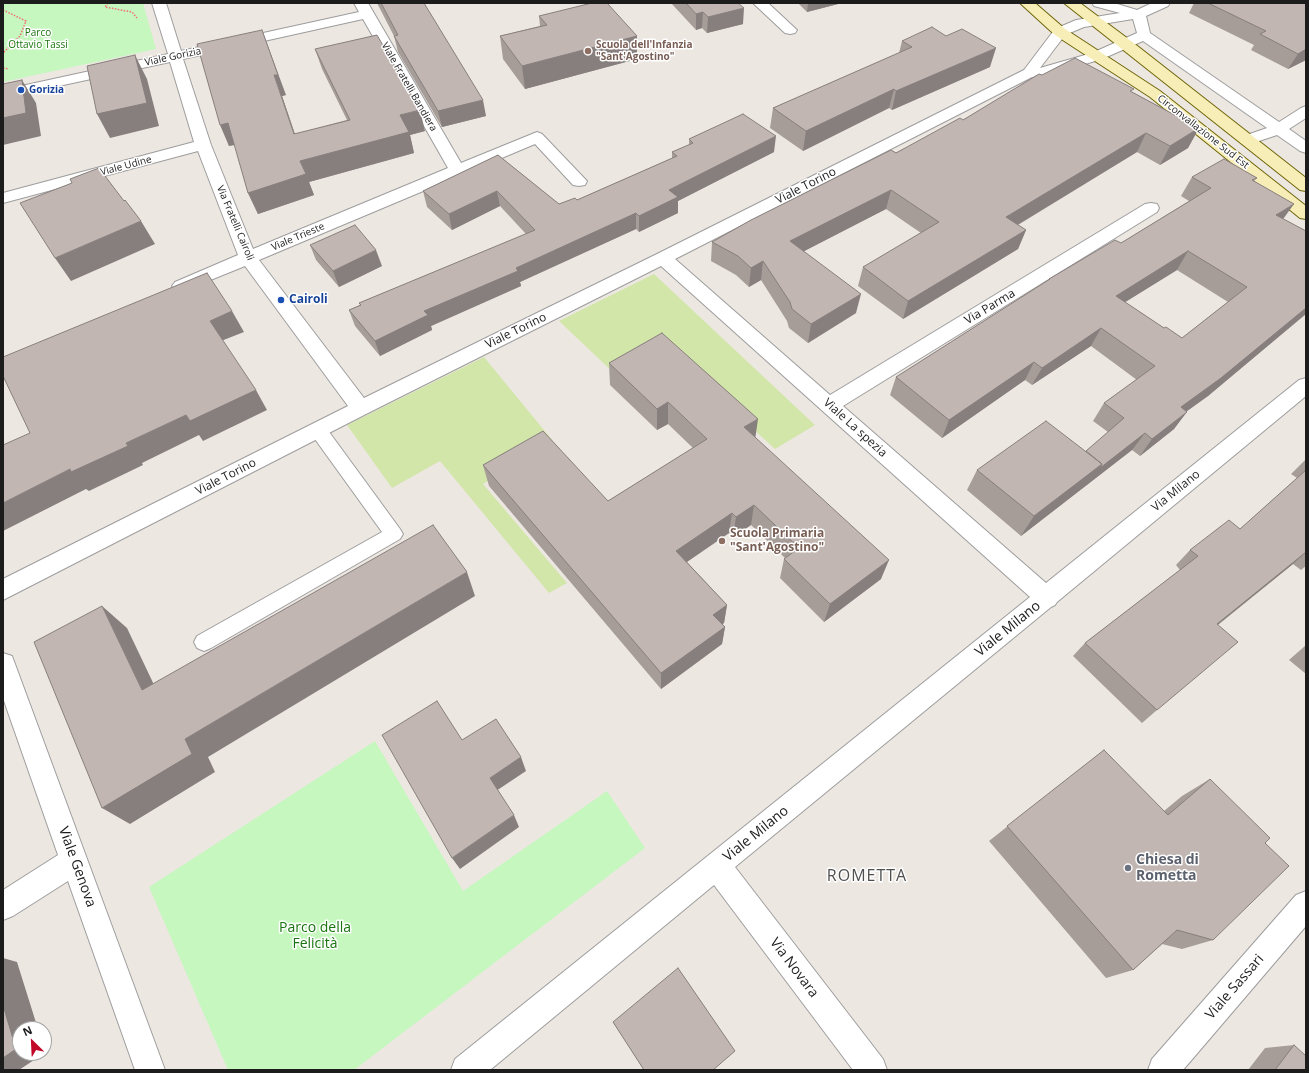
<!DOCTYPE html>
<html>
<head>
<meta charset="utf-8">
<style>
	body { margin:0 }
	#map { position:relative; width:1309px; height:1073px; overflow:hidden; background:#ede7e2; font-family:"Open Sans",sans-serif }
	canvas { display:block }
	.frame { position:absolute; inset:0; border:4px solid #1c1c1c; pointer-events:none }
	.north { position:absolute; left:12px; top:1021px; width:40px; height:40px; box-sizing:border-box; background:#fff; border:1px solid #a4a4a4; border-radius:50%; rotate:336deg; font-size:11px; font-weight:700; line-height:16px; text-align:center; color:#1c1c1c }
	.north::after { content:''; display:block; margin:auto; width:14px; height:18px; background:#c10829; clip-path:polygon(50% 0,100% 100%,50% 72%,0 100%) }
</style>
</head>
<body>
<div id="map">
<canvas width="1309" height="1073"></canvas>
<div class="frame"></div>
<div class="north">N</div>
</div>
<script>
const c = document.querySelector('canvas').getContext('2d');
c.lineJoin = 'round';
function fillPath(path, color) { c.fillStyle = color; c.fill(path, 'evenodd'); }
const shape = rows => new Path2D(rows.map(r => 'M' + r).join(''));
function strokePath(path, color, width, dash) { c.strokeStyle = color; c.lineWidth = width; c.lineCap = dash ? 'butt' : 'round'; c.setLineDash(dash || []); c.stroke(path); }
function drawText(font, color, halo, rows, align = 'center') {
  c.font = font + ' "Open Sans",sans-serif'; c.lineWidth = 3; c.setLineDash([]); c.textBaseline = 'middle'; c.strokeStyle = halo; c.fillStyle = color; for (const [text, x, y, turn = 0] of rows) {
    c.save(); c.translate(x, y); c.rotate((+turn || 0) * Math.PI / 180); c.textAlign = isNaN(turn) ? turn : align; if (halo) c.strokeText(text, 0, 0); c.fillText(text, 0, 0); c.restore();
  }
}
const grass = shape([
	[654,274,815,425,775,449,663,347,616,375,559,321],
	[484,357,553,441,483,484,567,583,549,593,440,461,392,488,347,425]
]);
const park = shape([
	[3,3,143,3,156,49,3,82],
	[375,741,463,891,607,791,645,848,354,1070,228,1070,149,887]
]);
const path = shape([
	[108,3,105,7,132,12,137,18],
	[3,10,26,21,20,36,3,53],
	[3,68,9,69]
]);
const service = shape([
	[318,424,324,425,400,529,403,534,400,539,211,648,204,651,197,648,194,642,197,636,382,532,312,435,310,430,312,425,318,424]
]);
const minor = shape([
	[152,3,166,3,181,51,359,12,354,3,368,3,461,163,537,132,542,134,587,181,585,185,579,186,573,185,535,144,259,260,364,398,657,254,1024,70,1055,29,1076,20,1120,13,1094,6,1092,3,1114,3,1137,10,1152,3,1170,3,1168,6,1146,16,1150,33,1279,122,1301,108,1306,106,1306,118,1289,129,1306,141,1306,153,1300,151,1277,135,1247,145,1241,143,1239,140,1241,137,1267,128,1143,41,1102,59,1048,75,1032,77,675,259,830,395,1145,204,1151,203,1157,204,1159,208,1157,212,843,406,1046,583,1299,380,1306,378,1306,396,1057,602,1055,605,1051,607,735,867,883,1059,887,1070,853,1070,714,885,490,1070,451,1070,455,1059,1030,597,661,266,368,413,3,600,3,579,348,406,245,266,181,292,175,290,172,286,175,282,238,255,198,151,3,203,3,193,194,142,170,62,3,98,3,90,168,54,152,3],
	[363,19,448,168,253,249,211,145,183,59,363,19],
	[1133,19,1137,33,1092,53,1040,68,1065,35,1084,27,1133,19],
	[753,3,768,3,797,30,795,33,790,34,785,33,753,3],
	[3,653,12,656,15,664,165,1070,135,1070,68,881,13,916,3,920,3,890,58,855,3,698,3,653],
	[1306,891,1306,926,1183,1070,1148,1070,1152,1059,1296,895,1306,891]
]);
const secondary = shape([
	[1020,3,1035,3,1065,29,1160,91,1306,206,1306,219,1300,218,1150,97,1055,35,1020,3],
	[1064,3,1080,3,1131,41,1306,178,1306,191,1300,190,1064,3]
]);
const wall = shape([
	[377,3,424,3,486,116,442,127,398,52,394,36],
	[671,3,738,3,743,24,707,33,702,28,696,30],
	[798,3,842,3,807,12],
	[1194,3,1306,3,1306,60,1288,69,1251,50,1254,45,1189,13],
	[539,16,637,36,637,59,525,89,503,59,500,36,540,26],
	[902,41,990,67,892,110,889,108,803,151,770,128,773,108,899,53],
	[197,44,286,95,282,96,295,134,347,120,322,69,315,49,425,131,410,135,414,153,309,182,314,195,258,214,248,193,235,145,229,146],
	[1042,75,1132,92,1199,128,1188,148,1160,165,1137,152,1018,225,1026,230,1018,249,903,319,858,286,863,267,921,233,886,209,804,251,856,313,808,343,789,328,787,321,761,280,749,287,736,275,711,261,712,242,963,120],
	[689,139,774,152,678,201,678,213,639,232,636,229,520,282,521,286,431,326,432,330,380,356,355,326,349,310,360,305,359,303,526,234,500,206,452,230,427,207,423,191,498,155,559,204,577,200,672,158,672,152,689,145],
	[1192,177,1257,178,1254,181,1283,219,1306,231,1306,314,1208,396,1186,411,1174,429,1140,456,1132,450,1021,536,967,490,977,470,1086,451,1108,432,1093,421,1104,403,1137,380,1091,346,1032,385,1025,380,942,438,890,395,896,377,1048,281,1049,279,1121,243,1189,201,1181,196],
	[1177,270,1228,302,1182,338,1164,328,1125,302],
	[310,245,382,266,339,287,316,260],
	[609,363,755,437,881,579,824,622,780,578,784,559,785,558,751,525,733,537,729,533,687,562,727,605,724,623,722,624,725,627,722,644,661,689,489,486,483,465,608,501,693,448,668,424,657,430,610,385],
	[1306,459,1306,566,1301,570,1293,564,1218,625,1157,710,1142,723,1073,656,1085,643,1180,570,1176,565,1190,550,1240,529,1297,478,1291,474],
	[1306,645,1306,674,1289,660],
	[1104,750,1164,811,1182,796,1210,779,1265,843,1213,940,1182,949,1162,944,1133,970,1106,978,989,841],
	[613,1022,713,1070,644,1070],
	[1294,1045,1306,1070,1248,1070,1265,1048]
]);
const shadedWall = shape([
	[808,3,842,3,807,12],
	[744,8,743,24,707,33,708,17],
	[703,12,702,28,696,30,696,14],
	[262,30,286,95,282,96,302,155,274,75],
	[637,36,637,59,525,89,522,66],
	[996,48,990,67,892,110,896,91],
	[1306,49,1306,60,1288,69,1298,54],
	[135,55,147,79,159,126,110,138,97,114],
	[22,80,36,103,41,136,3,145,3,118],
	[894,89,889,108,803,151,806,131],
	[483,100,486,116,442,127,438,111],
	[420,110,425,131,410,135,414,153,309,182,314,195,258,214,248,193,300,161,400,115],
	[228,123,238,144,229,146,220,125],
	[1199,128,1188,148,1160,165,1170,146],
	[1146,133,1137,152,999,236,1006,217],
	[776,136,774,152,678,201,678,213,639,232,639,216,669,190],
	[891,190,886,209,787,260,790,241],
	[497,191,500,206,452,230,449,214],
	[1294,204,1281,222,1276,215],
	[636,213,636,229,520,282,521,286,431,326,432,330,380,356,375,341,424,311,516,268],
	[141,221,155,244,71,281,55,258],
	[1026,230,1018,249,903,319,908,301],
	[376,250,382,266,339,287,333,271],
	[1188,251,1177,270,1106,314,1116,296],
	[763,261,761,280,749,287,751,268],
	[861,294,856,313,808,343,811,324],
	[1306,308,1306,314,1301,318,1208,396,1168,425,1181,407],
	[232,311,244,332,221,341,210,321],
	[1101,328,1091,346,1032,385,1042,368],
	[1034,362,1025,380,942,438,949,420],
	[256,390,267,410,203,441,199,435,142,463,143,465,89,491,86,489,3,531,3,503,70,469,186,415],
	[668,402,668,424,657,430,657,409],
	[1187,412,1174,429,1140,456,1152,439],
	[758,419,755,440,744,427],
	[1145,433,1132,450,1021,536,1034,516,1102,464],
	[754,505,751,525,733,537,736,517],
	[732,513,729,533,675,570,676,551],
	[1306,552,1293,564,1201,638,1217,624],
	[889,560,881,579,824,622,830,604],
	[467,572,475,596,208,757,215,772,130,824,102,808,185,739],
	[727,605,724,623,711,632,713,615],
	[102,606,127,628,166,710,142,690],
	[725,627,722,644,661,689,661,673],
	[521,757,526,771,496,791,490,778],
	[514,815,519,827,460,869,452,858],
	[3,958,17,962,38,1029,20,1029,20,1053,44,1053,44,1047,46,1052,19,1070,3,1070]
]);
const building = shape([
	[381,3,424,3,483,100,438,111,394,36,398,35,381,3],
	[592,3,607,3,637,36,522,66,500,36,547,25,539,16,592,3],
	[686,3,738,3,744,8,708,17,703,12,696,14,686,3],
	[1208,3,1306,3,1306,49,1298,54,1260,34,1266,31,1208,3],
	[932,27,946,36,962,29,996,48,896,91,894,89,806,131,773,108,912,47,902,41,932,27],
	[262,30,278,75,274,75,294,134,350,120,315,49,377,35,420,110,400,115,409,132,300,161,306,174,248,193,228,123,220,125,197,44,262,30],
	[135,55,147,103,97,114,87,66,135,55],
	[1075,58,1134,89,1130,91,1199,128,1170,146,1146,133,1006,217,1026,230,908,301,863,267,939,222,891,190,790,241,861,294,811,324,792,309,790,302,763,261,751,268,738,256,712,242,751,220,891,150,896,153,960,118,963,120,1039,74,1042,75,1075,58],
	[22,80,26,113,3,118,3,84,22,80],
	[743,114,776,136,669,190,678,197,639,216,636,213,516,268,518,271,424,311,428,315,375,341,349,310,361,305,359,303,535,230,497,191,449,214,423,191,498,155,559,204,575,198,577,200,677,156,672,152,693,143,689,139,743,114],
	[1224,159,1257,178,1252,180,1294,204,1276,215,1306,231,1306,308,1221,378,1181,407,1187,412,1152,439,1145,433,1100,468,1102,464,1086,451,1124,418,1104,403,1155,366,1101,328,1042,368,1034,362,949,420,896,377,1050,279,1049,279,1115,240,1121,243,1211,188,1192,177,1224,159],
	[1188,251,1247,287,1182,338,1166,327,1164,328,1116,296,1188,251],
	[99,168,124,201,125,200,141,221,55,258,20,203,72,183,70,179,99,168],
	[355,225,376,250,333,271,310,245,355,225],
	[207,273,232,311,210,321,256,390,190,421,186,415,126,443,128,446,71,472,70,469,3,503,3,445,30,433,3,376,3,357,207,273],
	[662,333,758,419,744,427,889,560,830,604,784,559,799,548,754,505,736,517,732,513,676,551,727,605,713,615,725,627,661,673,483,465,543,431,608,501,707,439,668,402,657,409,609,363,662,333],
	[1046,421,1102,464,1034,516,977,470,1046,421],
	[1306,470,1306,552,1217,624,1238,642,1157,710,1085,643,1198,556,1190,550,1229,520,1240,529,1306,470],
	[433,525,467,572,185,739,192,754,102,808,34,642,102,606,142,690,433,525],
	[437,701,462,740,496,719,521,757,490,778,514,815,452,858,382,735,437,701],
	[1104,750,1168,815,1210,779,1270,838,1265,843,1289,866,1213,940,1177,930,1133,970,1007,826,1104,750],
	[678,968,735,1051,713,1070,644,1070,613,1022,678,968],
	[3,1005,16,1049,3,1058,3,1005],
	[1294,1045,1306,1056,1306,1070,1275,1070,1294,1045]
]);
const markers = [
	[588,51,4,"#8d6e63"],
	[21,90,4,"#1a4fb4"],
	[281,300,4,"#1a4fb4"],
	[722,541,4,"#8d6e63"],
	[1128,868,4,"#6b7280"]
];
const farParknames = [
	["Parco",38,33],
	["Ottavio Tassi",38,45]
];
const farEducationnames = [
	["Scuola dell'Infanzia",596,45],
	["\"Sant'Agostino\"",596,57]
];
const farStreetnames = [
	["Viale Gorizia",173,57,-12],
	["Viale Fratelli Bandiera",409,87,60],
	["Circonvallazione Sud Est",1203,132,38],
	["Viale Udine",126,166,-15],
	["Via Fratelli Cairoli",235,223,67],
	["Viale Trieste",298,237,-23]
];
const farTransitnames = [
	["Gorizia",29,90]
];
const streetNames = [
	["Viale Torino",806,186,-27],
	["Via Parma",990,307,-31],
	["Viale Torino",516,331,-26],
	["Viale La spezia",855,428,42],
	["Viale Torino",226,477,-27],
	["Via Milano",1176,491,-39]
];
const transitNames = [
	["Cairoli",289,300]
];
const educationNames = [
	["Scuola Primaria",730,534],
	["\"Sant'Agostino\"",730,548]
];
const nearStreetnames = [
	["Viale Milano",1008,629,-39],
	["Viale Milano",756,834,-39],
	["Viale Genova",77,867,70],
	["Via Novara",794,968,53],
	["Viale Sassari",1235,987,-49]
];
const nearWorshipnames = [
	["Chiesa di",1136,860],
	["Rometta",1136,876]
];
const nearParknames = [
	["Parco della",315,928],
	["Felicità",315,944]
];
const nearNeighbourhoodnames = [
	["ROMETTA",867,876]
];
fillPath(grass, '#d2e6a9');
fillPath(park, '#c5f7bf');
strokePath(service, '#9d9d9d', 2);
strokePath(minor, '#9d9d9d', 2);
strokePath(secondary, '#6e6609', 2);
strokePath(path, '#f46c77', 1.5, [1.5, 1.5]);
fillPath(service, '#fff');
fillPath(minor, '#fff');
fillPath(secondary, '#f7eeb7');
fillPath(wall, '#a69d99');
fillPath(shadedWall, '#877f7d');
fillPath(building, '#c1b6b2');
strokePath(building, '#877f7d', 1);
for (const [x, y, r, color] of markers) { const dot = new Path2D(); dot.arc(x, y, r, 0, 2 * Math.PI); c.fillStyle = color; c.fill(dot); strokePath(dot, '#fff', 1.5); }
drawText('10px', '#19750f', '#fff', farParknames);
drawText('bold 10px', '#785e54', '#fff', farEducationnames, 'left');
drawText('10px', '#1c1c1c', '#fff', farStreetnames);
drawText('bold 10px', '#164399', '#fff', farTransitnames, 'left');
drawText('12px', '#1c1c1c', '#fff', streetNames);
drawText('bold 12px', '#164399', '#fff', transitNames, 'left');
drawText('bold 12px', '#785e54', '#fff', educationNames, 'left');
drawText('14px', '#1c1c1c', '#fff', nearStreetnames);
drawText('bold 14px', '#5b616d', '#fff', nearWorshipnames, 'left');
drawText('14px', '#19750f', '#fff', nearParknames);
c.letterSpacing = '1px';
drawText('16px', '#4f4f4f', '#fff', nearNeighbourhoodnames);
c.letterSpacing = '0px';
</script>
</body>
</html>
